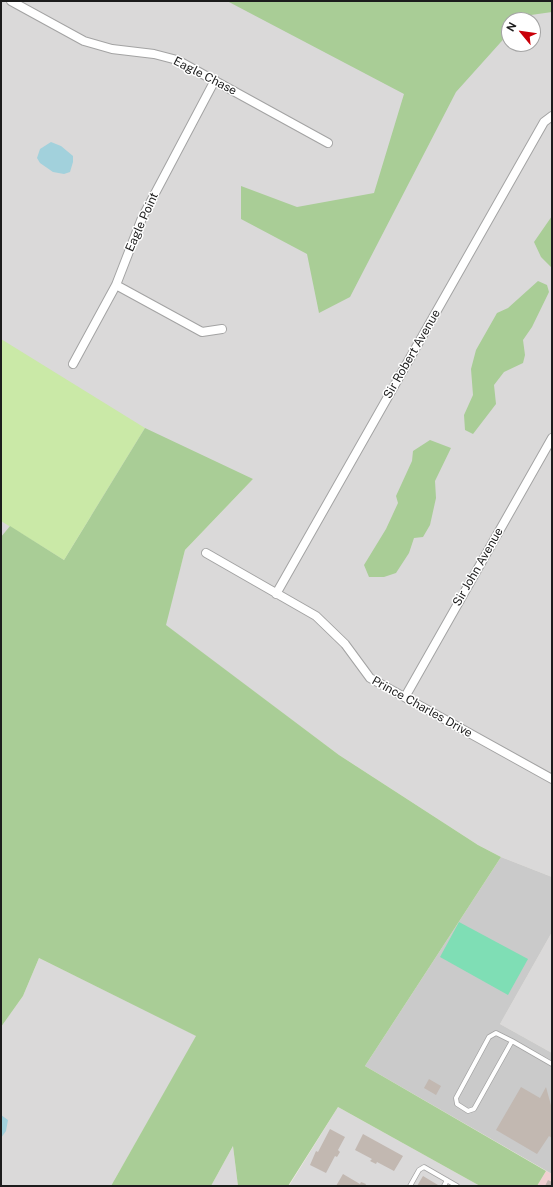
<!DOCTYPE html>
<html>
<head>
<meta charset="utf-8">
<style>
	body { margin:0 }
	#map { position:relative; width:553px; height:1187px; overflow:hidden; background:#eee9e2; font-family:"Public Sans",sans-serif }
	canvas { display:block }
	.frame { position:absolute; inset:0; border:2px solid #1c1c1c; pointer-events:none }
	.north { position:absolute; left:501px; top:12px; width:40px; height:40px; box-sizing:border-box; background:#fff; border:1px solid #a4a4a4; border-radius:50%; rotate:299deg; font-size:11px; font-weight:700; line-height:16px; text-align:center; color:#1c1c1c }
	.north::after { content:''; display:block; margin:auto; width:14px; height:18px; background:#c90009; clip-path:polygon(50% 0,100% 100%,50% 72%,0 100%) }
</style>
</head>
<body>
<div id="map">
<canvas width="553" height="1187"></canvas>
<div class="frame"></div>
<div class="north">N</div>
</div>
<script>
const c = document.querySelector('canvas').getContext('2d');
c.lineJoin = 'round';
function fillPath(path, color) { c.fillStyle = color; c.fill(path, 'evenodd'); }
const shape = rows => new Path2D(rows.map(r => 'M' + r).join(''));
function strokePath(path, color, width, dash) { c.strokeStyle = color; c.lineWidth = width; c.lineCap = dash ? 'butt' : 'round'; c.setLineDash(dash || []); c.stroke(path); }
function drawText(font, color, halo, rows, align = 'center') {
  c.font = font + ' "Public Sans",sans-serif'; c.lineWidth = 3; c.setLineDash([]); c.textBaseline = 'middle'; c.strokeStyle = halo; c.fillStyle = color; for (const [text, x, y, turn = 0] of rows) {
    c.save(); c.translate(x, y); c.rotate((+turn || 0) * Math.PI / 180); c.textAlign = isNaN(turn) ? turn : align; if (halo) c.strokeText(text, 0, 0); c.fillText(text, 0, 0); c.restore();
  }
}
const residential = shape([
	[2,1,552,1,552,877,501,857,478,845,339,755,165,625,185,550,253,479,1,537],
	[509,20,533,20,533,44,509,44],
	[552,932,552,1053,500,1024],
	[39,958,197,1036,111,1186,1,1186,1,1027,23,996],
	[338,1107,480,1186,289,1186],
	[233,1146,238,1186,211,1186]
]);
const commercial = shape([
	[546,1171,552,1174,552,1186,537,1186]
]);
const religious = shape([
	[501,857,552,877,552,932,500,1024,552,1053,552,1174,365,1066]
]);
const grass = shape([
	[1,339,145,428,64,560,1,521]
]);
const forest = shape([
	[227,1,552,1,552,12,524,16,520,20,509,20,509,33,456,92,350,297,319,313,307,254,241,219,241,186,297,207,374,193,404,94],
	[552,216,552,268,541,257,534,242],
	[538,281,547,285,549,292,532,327,523,340,525,355,523,363,504,372,494,385,496,404,473,434,465,430,464,415,473,395,471,369,476,350,497,313,508,308],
	[145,428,253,479,185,550,166,625,339,755,478,845,501,857,365,1066,546,1171,537,1186,480,1186,338,1107,288,1186,238,1186,233,1146,211,1186,111,1186,196,1036,39,958,23,996,1,1027,1,537,10,526,64,560],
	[430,440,451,448,435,481,436,498,430,525,423,537,414,538,409,553,396,573,384,577,369,577,364,565,386,529,398,503,396,496,412,461,413,451]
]);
const pitch = shape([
	[459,922,528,959,508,995,440,957]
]);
const water = shape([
	[51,142,61,146,73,156,73,162,70,172,64,174,53,172,40,163,37,158,40,149],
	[1,1115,8,1120,6,1131,1,1138]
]);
const building = shape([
	[429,1079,441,1086,436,1095,424,1088],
	[521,1087,540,1098,546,1087,552,1109,552,1138,549,1136,537,1154,496,1130],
	[330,1129,345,1137,338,1150,340,1152,337,1157,335,1156,326,1173,310,1165,316,1151,318,1152],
	[363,1134,403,1156,394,1171,377,1162,376,1164,370,1161,372,1159,355,1150],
	[343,1174,360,1184,361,1182,366,1184,365,1186,336,1186],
	[423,1176,438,1185,437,1186,417,1186],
	[548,1180,552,1182,552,1186,545,1186]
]);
const service = shape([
	[512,1041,474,1109,468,1111,457,1104,456,1098,489,1037,496,1033,512,1041,552,1064],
	[410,1186,419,1170,424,1167,457,1186],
	[444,1186,447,1180]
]);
const minor = shape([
	[11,1,84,41,112,49,154,54,177,60,328,143],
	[116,285,202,332,222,329],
	[73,364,116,285,142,218,215,80],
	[206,553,316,616,345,644,370,678,552,779],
	[276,594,544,122,552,116],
	[405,697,552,438]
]);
const streetNames = [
	["Eagle Chase",205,76,27],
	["Eagle Point",142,222,-66],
	["Sir Robert Avenue",412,354,-60],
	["Sir John Avenue",478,567,-60],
	["Prince Charles Drive",422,707,29]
];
fillPath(residential, '#dad9d9');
fillPath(commercial, '#efd0d1');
fillPath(religious, '#cacaca');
fillPath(grass, '#cae9a7');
fillPath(forest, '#a9cd96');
fillPath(pitch, '#7fdeb5');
fillPath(water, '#a2d1dc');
fillPath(building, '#c2b8b1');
strokePath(service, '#a3a3a3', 5.5);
strokePath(minor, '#a3a3a3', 10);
strokePath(service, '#fff', 4);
strokePath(minor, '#fff', 8);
drawText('12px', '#1c1c1c', '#fff', streetNames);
</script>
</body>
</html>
